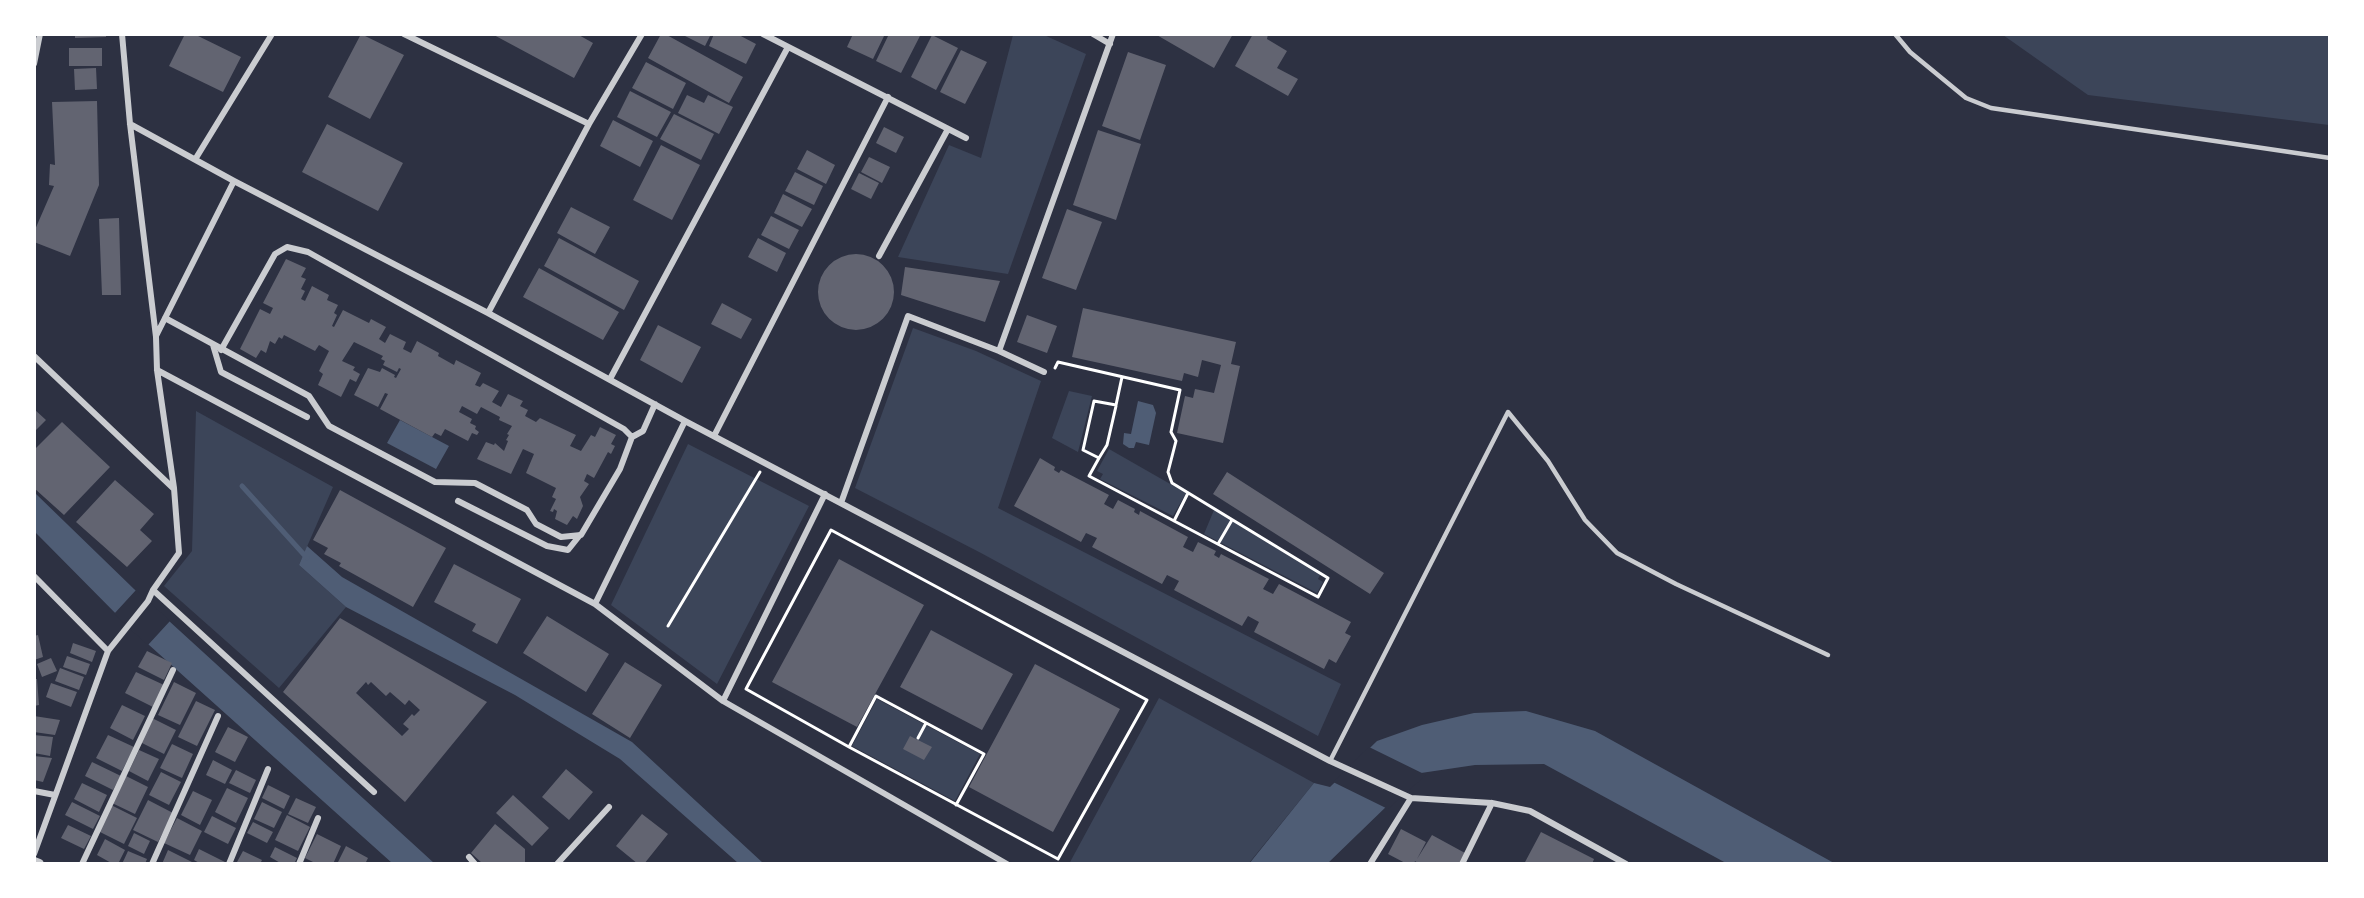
<!DOCTYPE html>
<html>
<head>
<meta charset="utf-8">
<style>
	body { margin:0 }
	#map { position:relative; width:2364px; height:898px; overflow:hidden; background:#2d3142; font-family:"Alegreya Sans",sans-serif }
	canvas { display:block }
	.frame { position:absolute; inset:0; border:36px solid #fff; pointer-events:none }
</style>
</head>
<body>
<div id="map">
<canvas width="2364" height="898"></canvas>
<div class="frame"></div>
</div>
<script>
const c = document.querySelector('canvas').getContext('2d');
c.lineJoin = 'round';
function fillPath(path, color) { c.fillStyle = color; c.fill(path, 'evenodd'); }
const shape = rows => new Path2D(rows.map(r => 'M' + r).join(''));
function strokePath(path, color, width, dash) { c.strokeStyle = color; c.lineWidth = width; c.lineCap = dash ? 'butt' : 'round'; c.setLineDash(dash || []); c.stroke(path); }
const green = shape([
	[1013,35,1044,35,1086,54,1008,274,898,257,949,145,981,158],
	[2003,35,2329,35,2329,125,2088,95],
	[913,328,976,351,1041,381,998,508,1341,684,1318,736,981,553,855,488],
	[1069,391,1092,396,1078,452,1052,438],
	[196,411,333,487,299,565,346,607,279,688,164,586,192,551],
	[688,444,809,506,717,684,611,605],
	[1109,449,1186,493,1173,516,1100,479,1103,474,1097,471],
	[1214,510,1320,575,1318,579,1323,582,1317,593,1204,534],
	[1159,698,1314,783,1249,863,1069,864],
	[877,699,980,754,955,801,852,746]
]);
const water = shape([
	[1138,401,1153,405,1156,413,1149,445,1136,442,1134,448,1129,448,1123,444,1124,433,1131,434],
	[400,420,449,446,436,469,387,443],
	[34,492,134,589,434,863,392,863,129,627,35,532],
	[307,546,342,577,632,742,763,863,738,863,620,759,515,695,346,607,299,565],
	[1526,711,1595,731,1834,863,1726,863,1544,764,1475,765,1421,773,1328,863,1249,864,1314,783,1330,787,1377,741,1422,725,1474,713]
]);
const pier = shape([
	[136,590,170,621,148,645,114,614],
	[1369,747,1426,775,1388,809,1333,782]
]);
const stream = shape([
	[242,486,307,558]
]);
const building = shape([
	[75,34,106,34,106,37,75,38],
	[185,34,194,34,241,57,223,92,169,66],
	[361,34,404,55,370,119,328,97],
	[492,34,577,34,593,43,574,78],
	[661,34,665,34,743,77,729,103,648,58],
	[681,34,711,34,705,46],
	[714,34,737,34,756,44,746,64,709,46],
	[853,34,885,34,873,59,847,47],
	[889,34,921,34,901,73,876,61],
	[1155,34,1233,34,1214,68],
	[1253,34,1268,34,1267,39,1287,51,1277,68,1298,79,1288,96,1235,66],
	[932,35,958,48,936,90,911,77],
	[69,48,102,48,102,66,69,66],
	[961,50,987,62,965,104,940,92],
	[1128,52,1166,65,1140,140,1102,126],
	[646,62,686,83,673,109,632,88],
	[96,68,97,89,75,90,74,69],
	[630,91,671,112,657,137,617,117],
	[687,95,704,103,708,95,733,107,719,134,678,113],
	[97,101,99,185,70,256,34,242,34,232,54,186,49,185,50,164,55,165,52,102],
	[674,114,714,134,701,160,660,139],
	[613,120,653,141,640,167,600,146],
	[327,124,403,163,378,211,302,172],
	[884,127,904,137,896,153,876,143],
	[1098,130,1141,144,1116,220,1073,205],
	[661,145,700,165,672,220,633,200],
	[807,150,835,165,826,184,797,169],
	[869,157,890,167,882,183,861,172],
	[795,172,823,186,814,205,785,191],
	[859,173,879,183,871,199,851,189],
	[783,194,812,209,802,227,774,213],
	[571,207,610,227,595,254,557,233],
	[1067,209,1102,222,1076,290,1042,278],
	[771,216,799,230,789,249,761,235],
	[119,218,121,295,102,295,99,219],
	[559,238,639,281,624,310,544,266],
	[758,238,786,253,777,272,748,257],
	'818 292a38 38 0 1 1 76 0a38 38 0 1 1-76 0Z',
	[286,259,306,268,301,277,306,279,301,289,305,291,301,299,305,301,312,286,329,295,327,300,338,305,334,313,337,315,332,326,334,327,343,310,369,323,371,319,386,327,379,339,385,343,390,334,406,342,403,349,411,353,417,341,439,353,438,356,454,365,456,360,481,373,475,385,480,387,483,383,499,391,492,402,501,407,508,394,523,401,520,406,528,410,525,416,536,422,540,418,576,435,570,446,581,451,591,435,595,437,600,427,616,435,611,444,615,446,611,454,608,452,594,478,587,474,584,481,589,484,580,497,583,506,577,519,573,516,567,525,555,519,557,511,554,509,553,512,550,511,556,499,552,497,556,488,526,473,534,454,523,449,511,474,477,459,486,442,494,445,495,443,504,451,508,441,506,440,509,435,507,434,512,426,499,420,500,417,481,407,477,414,462,406,459,412,472,419,470,423,476,426,475,429,479,432,477,435,472,433,468,441,445,429,441,436,435,433,432,437,380,409,388,394,385,393,378,407,354,395,368,368,380,372,382,368,395,375,394,377,396,378,401,369,399,368,397,372,383,365,385,361,381,359,383,356,354,342,342,361,355,367,353,370,360,374,356,382,350,379,341,397,318,385,323,374,319,371,329,351,319,345,315,351,284,335,282,339,279,337,275,344,270,341,266,353,261,350,256,358,240,349,260,309,270,314,273,308,263,303],
	[905,267,1000,281,985,322,901,295],
	[539,268,619,312,603,340,523,297],
	[722,303,752,319,741,339,711,324],
	[1083,308,1236,342,1231,364,1240,366,1223,443,1177,433,1185,396,1193,398,1195,389,1214,393,1221,365,1202,360,1198,377,1184,373,1182,381,1072,357],
	[1027,315,1057,326,1047,353,1017,342],
	[658,325,701,347,682,383,640,360],
	[34,409,46,420,34,432],
	[62,422,110,467,64,515,34,488,34,450],
	[1040,458,1055,467,1054,470,1059,473,1061,470,1109,495,1104,504,1113,509,1118,500,1135,509,1134,512,1139,515,1140,511,1188,537,1183,547,1193,552,1198,542,1216,551,1214,555,1219,558,1221,554,1269,579,1263,589,1273,594,1279,584,1351,622,1345,633,1351,636,1336,663,1329,659,1324,669,1254,632,1259,622,1248,616,1242,626,1174,590,1179,581,1167,575,1162,584,1092,547,1097,538,1086,533,1081,542,1014,506],
	[1227,472,1384,573,1370,594,1213,494],
	[115,480,154,514,140,530,152,541,127,567,76,522],
	[340,490,446,548,413,607,339,566,341,563,324,554,328,548,313,540],
	[839,559,924,605,857,727,772,682],
	[454,564,521,599,497,644,472,631,476,624,434,602],
	[547,616,609,654,586,692,523,653],
	[340,618,487,702,405,802,283,692],
	[366,682,368,685,371,682,386,696,390,692,405,705,409,700,420,710,414,716,412,714,403,724,409,729,402,736,356,693],
	[931,630,1013,674,982,730,900,687],
	[38,635,43,657,34,660,34,636],
	[73,643,96,651,92,662,70,653],
	[147,651,172,663,164,680,138,667],
	[67,656,90,664,86,675,63,667],
	[51,658,57,671,42,677,37,664],
	[625,662,662,685,630,738,592,714],
	[1035,664,1120,709,1053,832,969,787],
	[60,668,84,677,79,690,55,681],
	[136,672,164,685,153,707,125,693],
	[34,679,37,679,39,705,34,706],
	[174,682,196,693,180,725,158,715],
	[51,683,77,692,71,707,46,697],
	[196,701,215,710,197,746,178,737],
	[122,705,145,716,133,740,110,728],
	[34,716,60,720,55,735,34,732],
	[152,718,176,730,164,754,140,742],
	[228,727,248,737,235,762,215,752],
	[34,735,53,737,50,756,34,753],
	[108,735,134,747,122,771,96,758],
	[910,736,932,747,924,760,903,749],
	[172,744,193,754,182,778,160,768],
	[139,750,159,759,148,781,129,771],
	[34,756,52,758,43,782,34,780],
	[213,760,232,770,225,784,206,775],
	[92,762,121,776,113,790,85,776],
	[566,769,593,792,569,820,542,797],
	[236,770,256,780,250,793,229,783],
	[161,772,181,782,169,805,149,795],
	[126,776,148,787,135,814,112,803],
	[82,783,107,795,99,812,74,799],
	[268,785,290,796,284,809,262,798],
	[227,788,248,798,236,823,215,812],
	[193,791,212,800,200,825,181,815],
	[513,795,549,828,532,846,496,813],
	[296,798,316,807,308,823,288,814],
	[148,800,173,813,158,842,133,830],
	[72,802,100,816,93,829,65,815],
	[262,802,282,812,274,828,254,819],
	[111,805,137,818,124,844,98,831],
	[642,814,668,834,644,864,638,864,616,846],
	[287,815,310,827,298,851,275,840],
	[212,816,236,828,228,844,204,832],
	[177,818,202,831,190,855,164,843],
	[253,822,273,832,267,843,247,833],
	[495,824,525,849,525,864,483,864,471,853],
	[68,825,91,836,84,849,61,838],
	[1401,829,1426,842,1417,859,1432,835,1465,853,1459,864,1419,864,1415,861,1414,864,1407,864,1388,854],
	[1541,832,1594,859,1592,864,1524,864],
	[134,833,150,841,144,854,128,846],
	[317,834,341,846,333,864,317,864,305,858],
	[105,839,125,850,118,864,113,864,97,855],
	[346,846,368,858,365,864,337,864],
	[275,847,297,858,294,864,282,864,270,857],
	[199,849,229,864,201,864,194,860],
	[168,850,196,864,162,864],
	[128,851,147,859,145,864,122,864],
	[243,851,262,860,260,864,237,862]
]);
const path = shape([
	[1055,368,1058,362,1180,390,1171,432,1176,441,1168,472,1172,483,1328,578,1318,597,1089,476,1099,458,1083,450,1094,401,1116,405,1122,377],
	[1099,458,1107,445,1116,406],
	[1174,521,1188,493],
	[831,530,1147,700,1058,859,849,747,746,689,831,530],
	[1218,544,1232,520],
	[668,626,760,472],
	[918,738,926,723],
	[849,747,876,696,984,754,956,805]
]);
const service = shape([
	[1895,34,1910,52,1966,98,1991,108,2330,158],
	[1330,761,1508,412,1548,461,1585,520,1617,553,1676,584,1828,655]
]);
const minor = shape([
	[404,34,589,124],
	[763,34,966,138],
	[1093,34,1110,44],
	[34,64,40,34],
	[130,124,234,181,488,313,685,421,1330,761,1411,798,1492,803,1530,811,1626,864],
	[196,158,272,34],
	[879,256,948,129],
	[488,313,589,124,642,34],
	[165,318,309,396,329,426,435,482,475,483,527,510,536,524,561,537,581,535,620,469,632,437],
	[156,336,234,181],
	[213,345,221,372,307,417],
	[221,350,275,254,287,247,308,252,624,429,632,437],
	[999,351,1113,34],
	[34,356,173,488],
	[157,370,595,604,723,701,1007,864],
	[610,379,788,47],
	[714,436,888,97],
	[632,437,643,431,655,404],
	[458,501,547,546,568,550,580,535],
	[841,503,908,316,999,351,1044,372],
	[34,576,108,651],
	[153,590,374,792],
	[595,604,685,421],
	[723,701,825,494],
	[34,791,55,795],
	[34,854,108,651,148,601,153,590,179,553,174,488,157,370,156,337,130,124,122,34],
	[469,857,475,864],
	[82,864,173,670],
	[152,864,218,716],
	[229,864,268,769],
	[299,864,318,818],
	[557,864,609,807],
	[1370,864,1411,798],
	[1462,864,1492,803]
]);
const tertiary = shape([
	[34,862,39,864]
]);
fillPath(green, '#3c4559');
fillPath(water, '#4f5d75');
fillPath(pier, '#2d3142');
strokePath(stream, '#4f5d75', 5);
fillPath(building, '#626471');
strokePath(path, '#fff', 3);
strokePath(service, '#caccd0', 4.5);
strokePath(minor, '#caccd0', 6);
strokePath(tertiary, '#caccd0', 10);
</script>
</body>
</html>
